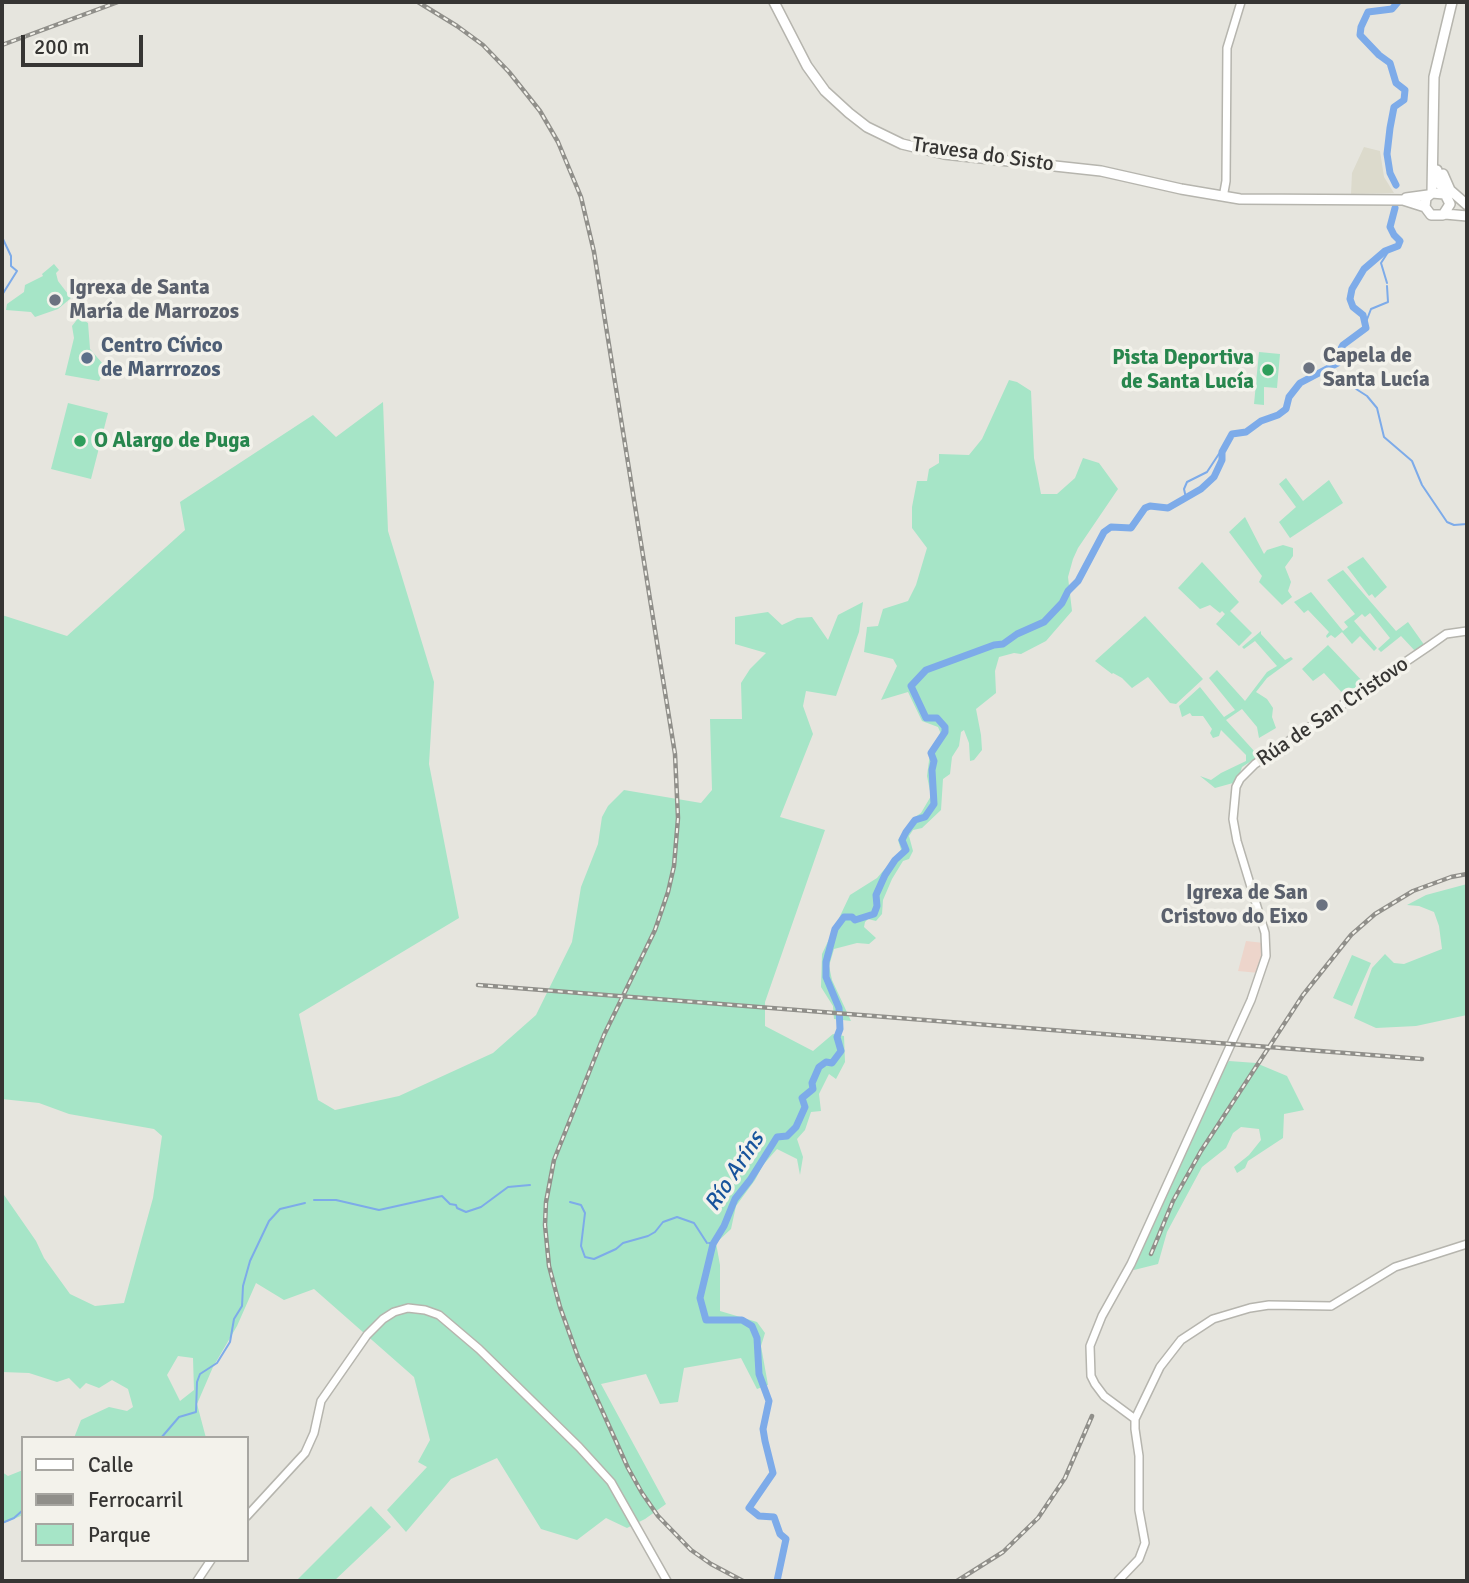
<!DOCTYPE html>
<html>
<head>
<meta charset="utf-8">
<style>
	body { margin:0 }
	#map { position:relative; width:1469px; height:1583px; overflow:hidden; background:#e6e5de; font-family:Signika,sans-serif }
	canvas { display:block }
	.frame { position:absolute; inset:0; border:4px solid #363533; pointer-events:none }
	.legend { position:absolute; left:21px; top:1436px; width:228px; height:126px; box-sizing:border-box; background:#f3f2eb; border:2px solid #a7a6a1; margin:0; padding:9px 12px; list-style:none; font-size:21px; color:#363533 }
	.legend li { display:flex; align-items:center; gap:14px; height:35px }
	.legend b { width:35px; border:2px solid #a7a6a1 }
	.scale { position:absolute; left:21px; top:35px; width:122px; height:32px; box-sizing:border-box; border:4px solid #363533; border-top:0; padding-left:9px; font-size:21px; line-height:24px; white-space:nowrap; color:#363533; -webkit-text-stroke:5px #f3f2eb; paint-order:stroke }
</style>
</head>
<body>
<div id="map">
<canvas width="1469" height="1583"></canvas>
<div class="frame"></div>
<ul class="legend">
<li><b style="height:9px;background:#fff"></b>Calle</li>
<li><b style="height:9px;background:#908f8a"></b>Ferrocarril</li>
<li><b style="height:19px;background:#a6e5c7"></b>Parque</li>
</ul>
<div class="scale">200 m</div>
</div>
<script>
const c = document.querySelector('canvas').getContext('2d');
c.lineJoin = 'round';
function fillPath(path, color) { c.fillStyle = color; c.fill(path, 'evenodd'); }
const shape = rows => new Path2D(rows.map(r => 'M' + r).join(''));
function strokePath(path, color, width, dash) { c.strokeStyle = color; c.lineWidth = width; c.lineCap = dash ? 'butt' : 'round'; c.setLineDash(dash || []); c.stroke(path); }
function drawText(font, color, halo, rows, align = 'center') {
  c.font = font + ' Signika,sans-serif'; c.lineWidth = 7; c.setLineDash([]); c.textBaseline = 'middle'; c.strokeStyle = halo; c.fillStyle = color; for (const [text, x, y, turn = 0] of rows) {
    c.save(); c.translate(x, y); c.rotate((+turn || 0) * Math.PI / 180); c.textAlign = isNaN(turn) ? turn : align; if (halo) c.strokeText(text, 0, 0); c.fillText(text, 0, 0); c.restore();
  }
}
const built = shape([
	[1364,147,1380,151,1384,177,1394,193,1351,194,1352,173]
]);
const education = shape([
	[1246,941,1264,943,1259,973,1238,971]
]);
const green = shape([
	[54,264,59,270,56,273,58,281,71,298,58,309,35,317,31,312,6,310,7,304,24,292,25,285,43,276,42,274],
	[79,317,88,323,90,349,103,364,104,371,99,381,65,375,74,338,72,326],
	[1259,352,1280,354,1277,388,1264,387,1264,405,1254,404],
	[1009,380,1017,382,1031,391,1034,458,1041,494,1057,494,1075,478,1083,458,1099,463,1118,489,1078,548,1073,559,1068,577,1072,611,1046,641,1021,654,1014,653,999,657,995,671,996,693,976,709,981,735,982,750,974,760,970,761,969,743,964,730,961,732,959,746,952,757,950,774,943,779,941,810,922,828,913,830,909,836,913,851,909,859,903,861,892,879,883,900,882,914,876,921,868,919,865,922,864,927,876,938,869,944,857,943,834,949,829,966,832,980,851,1021,834,1019,833,1006,821,987,822,954,850,895,877,878,901,850,898,840,912,819,921,813,931,796,927,776,930,753,941,734,938,727,922,721,908,692,881,700,897,666,893,659,864,652,867,627,878,626,883,609,908,601,916,585,927,548,912,528,912,507,917,481,927,481,929,469,939,463,939,454,969,455,982,439],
	[383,402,388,531,434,682,429,764,459,918,299,1014,318,1100,335,1110,399,1096,493,1053,536,1015,572,942,581,887,598,844,602,817,608,806,624,790,701,803,712,790,710,719,742,719,741,683,750,669,766,653,735,644,735,617,768,612,782,625,797,618,812,617,828,640,838,615,863,602,859,632,836,696,806,691,803,706,813,734,780,817,825,830,765,1002,765,1026,813,1051,833,1034,844,1036,845,1062,836,1079,829,1074,819,1094,821,1111,811,1112,805,1130,797,1139,803,1157,800,1175,797,1159,777,1149,763,1165,755,1180,736,1206,731,1229,716,1243,720,1265,720,1311,757,1322,765,1333,761,1346,768,1385,757,1389,741,1358,684,1368,678,1402,660,1404,646,1374,601,1384,666,1504,645,1519,627,1528,606,1518,577,1540,541,1529,497,1458,451,1479,406,1532,387,1510,427,1467,418,1462,430,1440,414,1377,314,1289,284,1300,256,1283,237,1326,213,1367,197,1404,206,1438,74,1438,81,1420,109,1407,127,1411,133,1407,128,1389,112,1380,99,1388,86,1383,80,1389,69,1378,57,1382,29,1373,2,1372,2,1192,36,1241,44,1258,70,1294,95,1306,124,1303,153,1198,162,1136,154,1129,69,1114,39,1103,2,1099,2,615,67,636,185,530,180,502,313,415,336,437],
	[178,1356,193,1358,194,1390,180,1401,167,1375],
	[68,403,108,413,91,479,51,469],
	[1286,478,1303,501,1329,480,1343,503,1290,538,1279,522,1296,507,1279,484],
	[1245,517,1264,554,1267,550,1283,545,1293,548,1293,556,1285,567,1291,582,1288,591,1292,597,1282,605,1259,582,1262,576,1229,532],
	[1363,557,1387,587,1375,598,1372,594,1369,596,1347,567],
	[1202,562,1239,602,1230,611,1252,633,1239,646,1216,624,1225,614,1222,611,1220,613,1210,605,1200,609,1178,588],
	[1343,570,1396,631,1408,622,1425,646,1416,652,1401,636,1381,652,1378,649,1390,638,1370,613,1365,617,1362,614,1354,621,1377,648,1374,651,1360,636,1352,644,1342,632,1335,638,1331,635,1327,638,1326,636,1329,632,1308,610,1304,613,1294,602,1311,592,1343,631,1348,627,1344,622,1355,614,1327,580],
	[1145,616,1203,679,1176,704,1170,703,1148,677,1132,688,1122,678,1113,673,1112,674,1095,661],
	[1261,631,1261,634,1285,660,1291,657,1293,659,1267,678,1256,692,1267,699,1273,708,1272,717,1276,728,1259,738,1257,727,1242,709,1226,720,1255,752,1269,747,1270,749,1242,767,1238,779,1233,783,1215,788,1200,776,1211,780,1221,773,1246,761,1246,755,1221,730,1219,736,1213,738,1210,733,1212,729,1203,716,1192,716,1190,713,1182,717,1179,706,1200,687,1224,717,1235,710,1209,678,1217,670,1245,701,1267,672,1277,666,1255,641,1244,649,1242,647],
	[1328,645,1366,685,1347,698,1324,673,1313,681,1302,669],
	[1467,884,1467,1015,1416,1026,1376,1028,1354,1018,1372,968,1385,954,1394,963,1404,964,1442,949,1439,926,1434,912,1419,906,1407,905,1426,895],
	[1352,955,1371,963,1352,1006,1333,998],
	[1229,1061,1256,1063,1287,1076,1304,1110,1284,1114,1283,1138,1248,1161,1245,1168,1237,1173,1234,1167,1249,1155,1261,1140,1259,1129,1241,1127,1233,1133,1226,1148,1202,1167,1167,1232,1158,1264,1134,1270,1132,1268,1220,1074],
	[23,1470,23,1515,2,1524,2,1472,8,1476],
	[371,1506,391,1527,334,1581,301,1581,298,1579]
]);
const stream = shape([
	[2,237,11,256,11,266,17,271,2,295],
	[1387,283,1381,263,1390,249],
	[1366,322,1371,309,1388,302,1387,286],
	[1328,367,1339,378,1367,396,1377,408,1384,437,1412,461,1422,485,1447,522,1454,525,1467,524],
	[1186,498,1184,489,1187,482,1207,472,1232,434],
	[314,1200,336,1200,379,1210,442,1196,450,1204,456,1205,457,1208,466,1212,481,1207,508,1187,530,1185],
	[570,1202,581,1205,585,1213,581,1246,585,1257,594,1259,616,1249,623,1243,648,1236,655,1232,663,1222,677,1217,694,1223,707,1243],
	[709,1243,713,1244],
	[161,1438,179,1417,196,1412,197,1382,200,1374,217,1363,230,1342,234,1319,242,1306,243,1286,250,1261,269,1221,280,1209,305,1203],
	[2,1523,14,1518,23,1510]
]);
const river = shape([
	[1396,185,1390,173,1387,154,1390,128,1394,107,1404,100,1405,90,1396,83,1390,63,1379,55,1360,35,1361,27,1368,12,1392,9,1398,2],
	[777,1581,786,1539,780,1534,774,1517,759,1516,749,1508,773,1473,765,1441,763,1429,769,1401,759,1374,757,1338,752,1326,742,1320,706,1320,700,1298,713,1244,724,1226,735,1199,750,1180,777,1137,787,1136,796,1127,805,1107,802,1098,813,1089,812,1083,819,1067,826,1062,832,1063,841,1051,837,1037,840,1029,839,1008,826,977,826,962,835,929,844,917,852,917,855,920,874,914,877,906,876,895,885,875,895,860,906,850,902,840,906,832,915,820,925,817,934,804,932,770,934,761,931,753,945,732,945,727,937,718,926,718,911,686,926,670,994,645,1003,644,1017,634,1044,622,1062,603,1068,591,1078,581,1104,532,1111,527,1131,528,1145,508,1150,506,1168,508,1201,489,1214,477,1222,460,1222,452,1232,434,1246,432,1261,421,1278,415,1286,409,1289,397,1300,383,1338,363,1338,354,1343,345,1366,328,1363,315,1353,307,1350,299,1352,289,1364,269,1385,251,1398,246,1400,241,1394,235,1390,227,1395,208]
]);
const secondary = shape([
	[1224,192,1226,181,1227,48,1241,2],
	[1135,1419,1104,1396,1095,1384,1091,1376,1090,1346,1102,1316,1131,1264,1251,1000,1266,956,1265,933,1237,841,1233,819,1236,787,1240,779,1255,764,1429,646,1446,634,1467,631],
	[247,1516,305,1453,314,1433,321,1401,367,1335,383,1319,394,1312,408,1308,425,1310,439,1315,479,1349,579,1447,611,1482,667,1581],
	[197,1581,211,1560],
	[1118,1581,1139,1559,1145,1543,1139,1510,1139,1456,1135,1429,1135,1419,1160,1367,1181,1340,1213,1319,1250,1308,1269,1305,1331,1306,1395,1267,1467,1244]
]);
const highway = shape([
	[774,2,807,66,825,91,849,113,867,127,902,144,944,154,1101,171,1181,189,1240,199,1403,200,1425,207],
	[1437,170,1441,186,1450,204,1443,215,1431,215,1425,207,1426,198,1432,193,1444,194],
	[1443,174,1450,190,1467,205],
	[1432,193,1434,77,1452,2],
	[1406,198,1428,195],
	[1445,214,1467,216]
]);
const rail = shape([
	[418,2,457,26,483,45,509,72,540,111,558,142,581,197,594,252,675,754,678,818,674,866,668,892,655,930,604,1035,554,1160,546,1202,545,1225,549,1266,560,1307,578,1357,628,1468,642,1493,658,1516,691,1550,711,1564,743,1581],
	[2,45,118,2],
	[478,985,1422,1059],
	[1151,1254,1173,1201,1201,1151,1303,995,1351,935,1375,914,1413,891,1451,877,1467,874],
	[957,1581,1003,1552,1038,1518,1065,1478,1092,1416]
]);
const markers = [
	[55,300,7,"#6b7280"],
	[87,358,7,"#5c6f8a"],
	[1309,368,7,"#6b7280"],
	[1268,370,7,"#2e9e5b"],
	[80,441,7,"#2e9e5b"],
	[1322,905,7,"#6b7280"]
];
const streetNames = [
	["Travesa do Sisto",983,155,8],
	["Rúa de San Cristovo",1333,712,-34]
];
const worshipNames = [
	["Igrexa de Santa",69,288],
	["María de Marrozos",69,312],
	["Capela de",1323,356],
	["Santa Lucía",1323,380],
	["Igrexa de San",1308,893,"right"],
	["Cristovo do Eixo",1308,917,"right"]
];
const serviceNames = [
	["Centro Cívico",101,346],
	["de Marrrozos",101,370]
];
const leisureNames = [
	["Pista Deportiva",1254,358],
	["de Santa Lucía",1254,382],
	["O Alargo de Puga",94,441,"left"]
];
const waterNames = [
	["Río Aríns",735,1172,-57]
];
fillPath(built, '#dcdacc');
fillPath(education, '#edd5cb');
fillPath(green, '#a6e5c7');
strokePath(stream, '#7dabe9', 2);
strokePath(river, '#7dabe9', 7);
strokePath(secondary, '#b6b5ae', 10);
strokePath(highway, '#b6b5ae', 12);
strokePath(secondary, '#fff', 7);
strokePath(highway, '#fff', 9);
strokePath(rail, '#908f8a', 4.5);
strokePath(rail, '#f3f2eb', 2, [5]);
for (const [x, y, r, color] of markers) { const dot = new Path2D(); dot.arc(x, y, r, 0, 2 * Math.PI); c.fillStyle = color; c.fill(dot); strokePath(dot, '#f3f2eb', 2.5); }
drawText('21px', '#363533', '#f3f2eb', streetNames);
drawText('bold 21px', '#5b616d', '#f3f2eb', worshipNames, 'left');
drawText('bold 21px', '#4e5e75', '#f3f2eb', serviceNames, 'left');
drawText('bold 21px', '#27864d', '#f3f2eb', leisureNames, 'right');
drawText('italic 23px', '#17539c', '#f3f2eb', waterNames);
</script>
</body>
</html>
